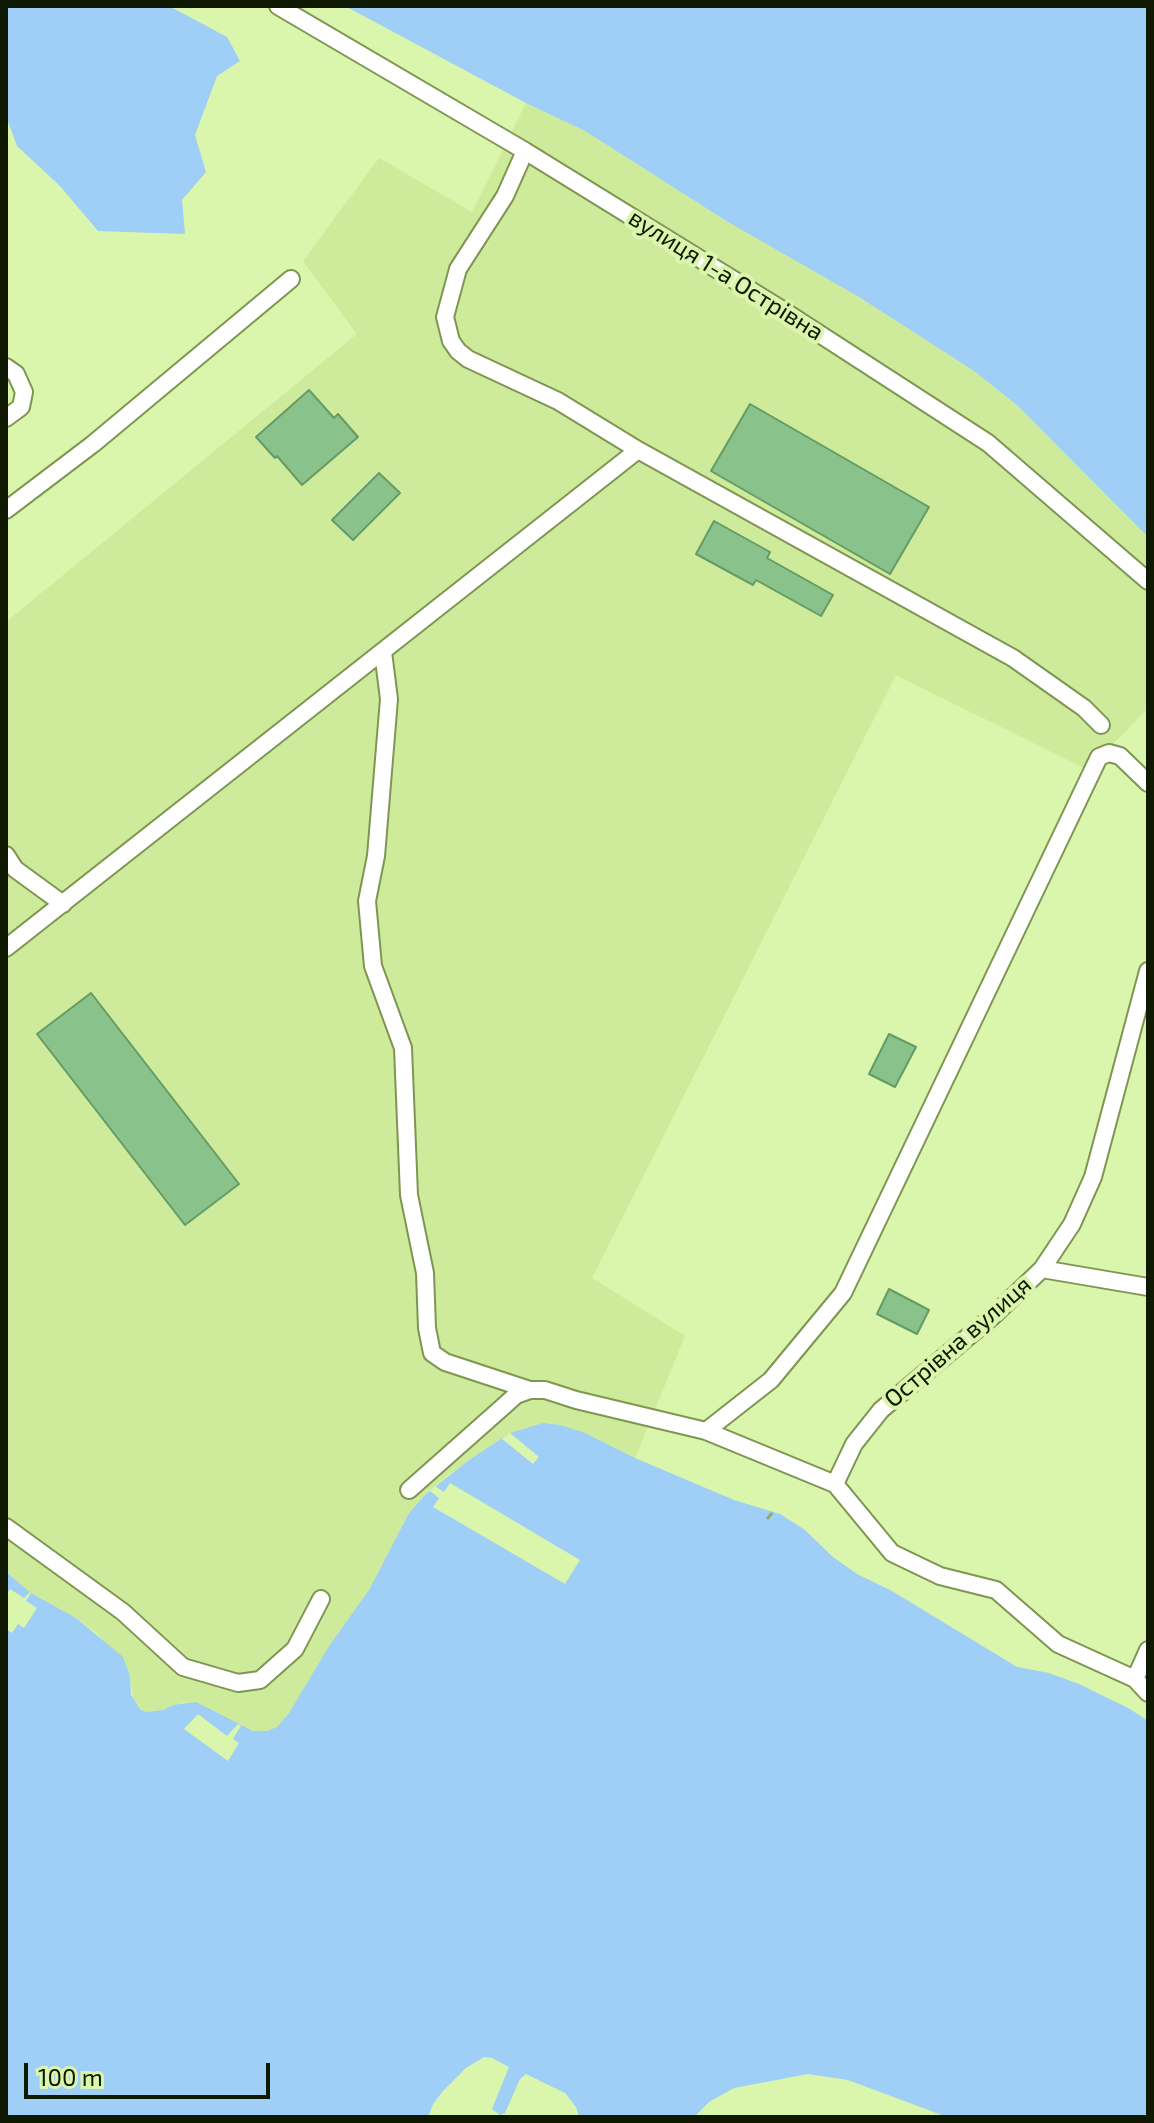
<!DOCTYPE html>
<html>
<head>
<meta charset="utf-8">
<style>
	body { margin:0 }
	#map { position:relative; width:1154px; height:2123px; overflow:hidden; background:#daf5ac; font-family:"Exo 2",sans-serif }
	canvas { display:block }
	.frame { position:absolute; inset:0; border:8px solid #0f1800; pointer-events:none }
	.scale { position:absolute; left:24px; top:2063px; width:246px; height:36px; box-sizing:border-box; border:4px solid #0f1800; border-top:0; padding-left:10px; font-size:24px; line-height:28px; white-space:nowrap; color:#0f1800; -webkit-text-stroke:6px #daf5ac; paint-order:stroke }
</style>
</head>
<body>
<div id="map">
<canvas width="1154" height="2123"></canvas>
<div class="frame"></div>
<div class="scale">100 m</div>
</div>
<script>
const c = document.querySelector('canvas').getContext('2d');
c.lineJoin = 'round';
function fillPath(path, color) { c.fillStyle = color; c.fill(path, 'evenodd'); }
const shape = rows => new Path2D(rows.map(r => 'M' + r).join(''));
function strokePath(path, color, width, dash) { c.strokeStyle = color; c.lineWidth = width; c.lineCap = dash ? 'butt' : 'round'; c.setLineDash(dash || []); c.stroke(path); }
function drawText(font, color, halo, rows, align = 'center') {
  c.font = font + ' "Exo 2",sans-serif'; c.lineWidth = 8; c.setLineDash([]); c.textBaseline = 'middle'; c.strokeStyle = halo; c.fillStyle = color; for (const [text, x, y, turn = 0] of rows) {
    c.save(); c.translate(x, y); c.rotate((+turn || 0) * Math.PI / 180); c.textAlign = isNaN(turn) ? turn : align; if (halo) c.strokeText(text, 0, 0); c.fillText(text, 0, 0); c.restore();
  }
}
const built = shape([
	[526,103,585,131,728,222,859,297,974,371,1018,406,1148,537,1148,708,1088,770,896,675,592,1278,685,1336,635,1458,583,1432,510,1433,448,1475,426,1494,409,1513,369,1590,329,1646,289,1713,277,1727,267,1731,253,1731,184,1702,163,1710,146,1712,134,1704,130,1676,97,1633,76,1618,31,1593,6,1572,6,635,9,632,6,622,357,334,303,261,379,158,472,212]
]);
const water = shape([
	[6,6,169,6,227,37,240,61,217,76,195,135,206,172,182,200,185,234,98,231,60,186,17,146,6,116],
	[345,6,1148,6,1148,537,1018,406,974,371,859,297,728,222,585,131,526,103],
	[543,1423,560,1425,583,1432,635,1458,734,1500,780,1514,805,1530,833,1557,857,1574,892,1591,1017,1667,1049,1673,1079,1684,1130,1709,1148,1721,1148,2117,947,2117,848,2080,808,2074,734,2088,709,2102,694,2117,579,2117,576,2107,565,2093,526,2074,520,2079,505,2113,500,2115,492,2109,509,2067,492,2058,484,2057,466,2068,443,2091,433,2104,428,2117,6,2117,6,1572,31,1593,76,1618,123,1657,130,1676,131,1695,140,1709,146,1712,163,1710,173,1705,196,1702,253,1731,267,1731,277,1727,289,1713,329,1646,369,1590,409,1513,426,1494,469,1460,510,1433]
]);
const pier = shape([
	[510,1433,539,1457,533,1464,502,1439],
	[450,1483,580,1560,565,1584,433,1507,439,1498,430,1491,435,1486,444,1492],
	[10,1589,24,1598,30,1592,31,1593,26,1601,37,1608,24,1628,18,1624,12,1633,6,1629,6,1595],
	[198,1714,227,1736,238,1724,241,1726,233,1739,239,1743,228,1761,184,1729]
]);
const building = shape([
	[309,390,334,418,338,414,358,437,302,485,277,456,275,458,256,437,309,390],
	[750,404,929,507,890,574,711,471,750,404],
	[379,473,400,493,353,540,332,520,379,473],
	[714,521,770,552,767,558,833,595,821,616,756,580,753,585,696,554,714,521],
	[91,993,239,1184,185,1225,37,1034,91,993],
	[889,1034,916,1047,895,1087,869,1074,889,1034],
	[889,1289,929,1310,917,1334,877,1314,889,1289]
]);
const path = shape([
	[767,1519,773,1512]
]);
const minor = shape([
	[278,6,525,151,781,309,988,443,1148,581],
	[525,151,505,196,458,269,445,317,451,341,458,351,468,359,558,401,638,450,1013,658,1084,708,1101,725],
	[6,367,16,374,24,392,21,407,6,418],
	[6,510,93,444,291,279],
	[383,652,389,699,376,856,367,901,373,966,403,1048,409,1195,425,1273,427,1328,432,1353,445,1362,530,1390],
	[6,855,15,869,63,904],
	[6,948,638,450],
	[1042,1269,1148,1287],
	[706,1431,771,1380,843,1293,1099,757,1109,753,1120,756,1148,783],
	[835,1484,854,1444,881,1410,994,1315,1042,1269,1072,1224,1093,1177,1148,971],
	[409,1490,505,1405,516,1395,530,1390,545,1390,576,1400,706,1431,835,1484,892,1553,940,1576,996,1590,1058,1644,1135,1679,1148,1693],
	[6,1527,123,1612,183,1667,238,1683,260,1680,295,1649,321,1599],
	[1135,1679,1148,1650]
]);
const streetNames = [
	["вулиця 1-а Острівна",726,275,32],
	["Острівна вулиця",958,1342,-41]
];
fillPath(built, '#ceeb9b');
fillPath(water, '#9fcef7');
fillPath(pier, '#daf5ac');
fillPath(building, '#89c28a');
strokePath(building, '#649c66', 2);
strokePath(minor, '#7e9651', 20);
strokePath(path, '#93a870', 3, [8, 4]);
strokePath(minor, '#fff', 16);
drawText('24px', '#0f1800', '#daf5ac', streetNames);
</script>
</body>
</html>
